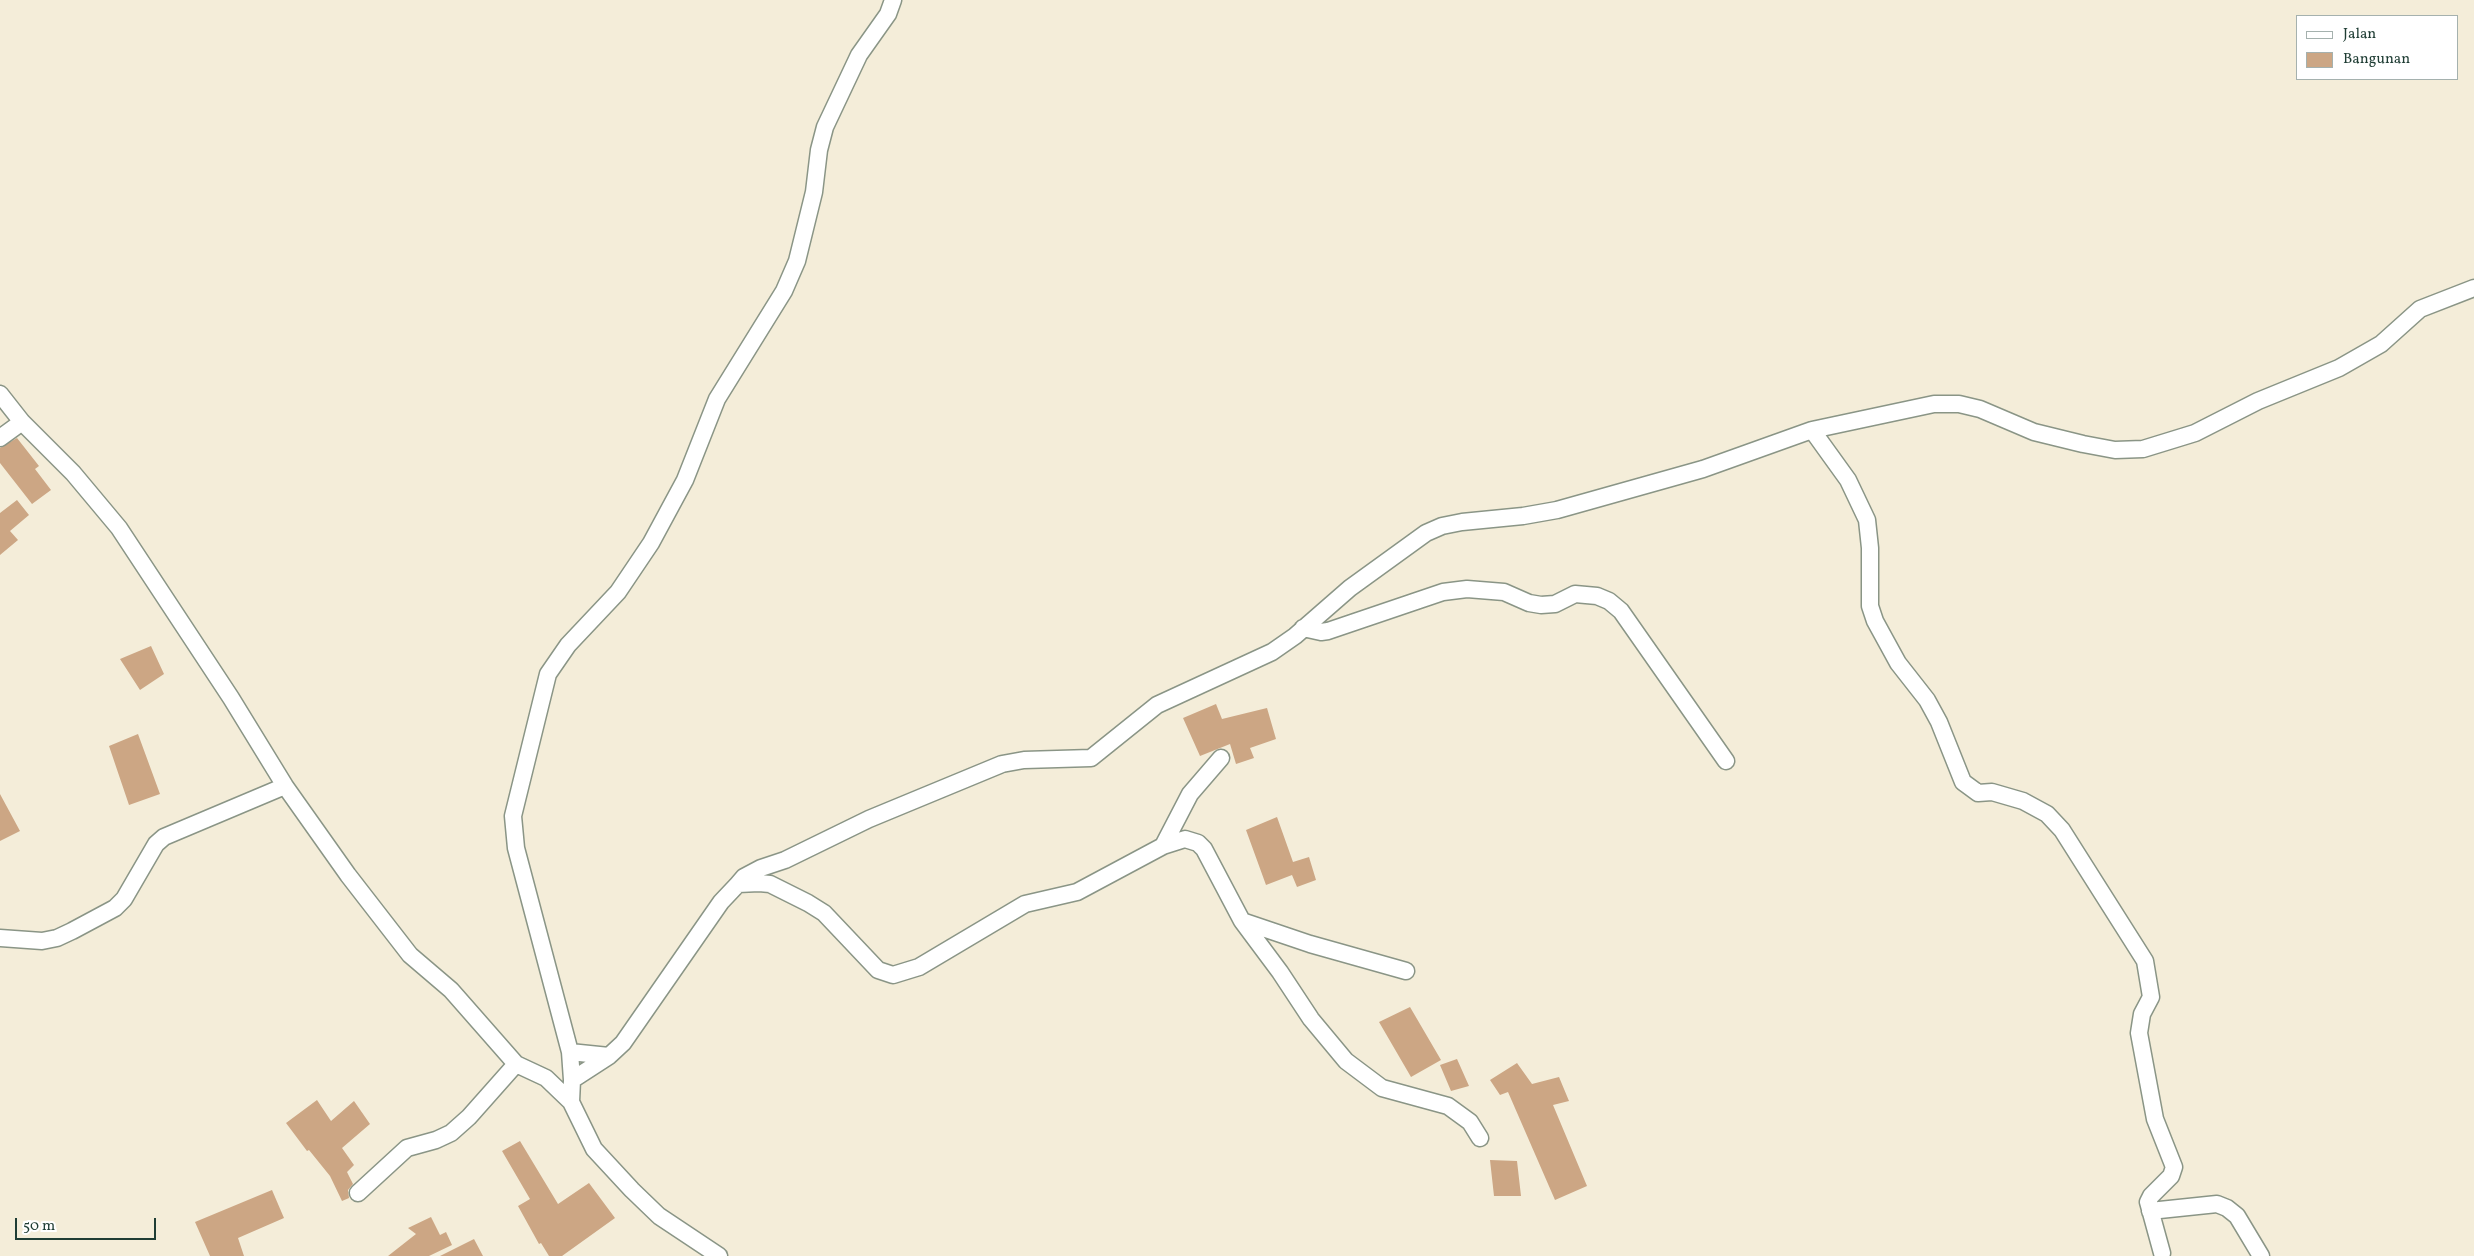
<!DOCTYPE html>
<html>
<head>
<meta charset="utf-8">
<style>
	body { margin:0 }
	#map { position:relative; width:2474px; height:1256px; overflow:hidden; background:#f4edd9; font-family:Vollkorn,serif }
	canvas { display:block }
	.legend { position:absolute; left:2296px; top:15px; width:162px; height:65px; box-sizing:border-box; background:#fff; border:1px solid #a5b1ae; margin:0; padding:6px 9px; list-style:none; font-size:15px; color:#1f3d34 }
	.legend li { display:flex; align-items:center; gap:10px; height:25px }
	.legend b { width:25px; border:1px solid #a5b1ae }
	.scale { position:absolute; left:15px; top:1218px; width:141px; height:22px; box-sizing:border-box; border:2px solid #1f3d34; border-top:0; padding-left:6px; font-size:15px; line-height:18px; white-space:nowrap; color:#1f3d34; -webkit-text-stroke:4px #fff; paint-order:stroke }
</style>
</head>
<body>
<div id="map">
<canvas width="2474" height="1256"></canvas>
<ul class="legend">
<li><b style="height:6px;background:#fff"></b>Jalan</li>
<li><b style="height:14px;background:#cca684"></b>Bangunan</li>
</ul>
<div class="scale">50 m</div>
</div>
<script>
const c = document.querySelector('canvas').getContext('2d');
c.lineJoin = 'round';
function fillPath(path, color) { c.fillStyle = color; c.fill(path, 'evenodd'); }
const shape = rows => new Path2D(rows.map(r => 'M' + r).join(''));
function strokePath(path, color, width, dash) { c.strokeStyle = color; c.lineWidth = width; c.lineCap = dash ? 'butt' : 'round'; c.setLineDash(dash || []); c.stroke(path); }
const building = shape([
	[17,438,39,466,35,469,51,490,32,504,0,463,0,448],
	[17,500,29,515,10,531,18,540,0,555,0,513],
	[151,646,164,674,140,690,120,659],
	[1216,704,1222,719,1267,708,1276,739,1250,748,1254,758,1236,764,1230,744,1200,756,1183,718],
	[138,734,160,794,129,805,109,746],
	[0,794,20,831,0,841],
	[1277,817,1293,862,1309,857,1316,880,1297,887,1292,875,1266,885,1246,830],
	[1410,1007,1441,1060,1411,1077,1379,1022],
	[1457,1059,1469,1086,1451,1091,1440,1065],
	[1517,1063,1532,1084,1559,1077,1569,1101,1553,1105,1587,1186,1555,1200,1508,1092,1500,1095,1490,1080],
	[317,1100,331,1121,354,1101,370,1124,342,1148,354,1165,347,1172,353,1184,348,1190,349,1198,342,1201,330,1176,309,1150,307,1151,286,1123],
	[520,1141,558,1204,589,1183,615,1218,562,1256,549,1256,541,1243,539,1244,518,1206,530,1199,502,1151],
	[1490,1160,1517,1161,1521,1196,1494,1196],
	[272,1190,284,1218,238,1238,244,1256,210,1256,195,1222],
	[431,1217,440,1235,446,1232,452,1245,429,1256,388,1256,416,1234,408,1228],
	[474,1239,483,1256,440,1256]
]);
const street = shape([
	[0,394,22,422,73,473,119,528,231,698,285,786,348,875,410,955,451,990,516,1064,546,1078,571,1102,594,1149,632,1190,659,1216,719,1256],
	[1812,430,1848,480,1867,520,1870,548,1870,606,1875,621,1898,663,1927,700,1939,722,1963,782,1978,793,1992,792,2023,801,2047,814,2062,830,2145,961,2151,997,2142,1014,2139,1033,2155,1119,2174,1167,2171,1176,2151,1196,2148,1202,2162,1253],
	[0,438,22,422],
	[1303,628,1321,632,1328,631,1443,592,1467,589,1504,592,1529,603,1541,605,1555,604,1575,594,1597,596,1609,601,1621,611,1726,761],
	[1163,846,1190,794,1221,758],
	[738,884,744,877,761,868,785,860,869,819,1002,764,1024,760,1091,758,1157,705,1272,652,1295,636,1350,588,1426,533,1442,526,1462,522,1523,516,1557,510,1703,469,1812,430,1934,404,1959,404,1980,409,2034,432,2083,444,2115,450,2143,449,2195,433,2258,401,2339,368,2381,344,2420,309,2474,288],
	[1242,921,1280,972,1311,1019,1346,1061,1382,1088,1448,1106,1470,1122,1480,1138],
	[0,938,42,941,57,938,72,931,115,908,124,899,156,844,164,837,285,786],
	[570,1052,609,1056],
	[572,1080,609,1056,623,1043,721,902,738,884,759,883,770,884,808,903,824,913,878,970,893,975,919,967,1025,904,1077,892,1163,846,1185,839,1198,843,1204,849,1242,921,1310,944,1406,971],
	[571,1102,572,1080,570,1052,516,848,513,816,548,674,568,645,618,592,651,543,685,480,717,399,784,291,797,261,814,192,819,150,825,127,859,55,888,14,893,0],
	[358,1193,407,1148,436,1140,451,1133,469,1117,516,1064],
	[2150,1211,2217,1204,2227,1208,2237,1216,2261,1256]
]);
fillPath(building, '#cca684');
strokePath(street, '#8a9586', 19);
strokePath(street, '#fff', 16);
</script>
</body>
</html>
